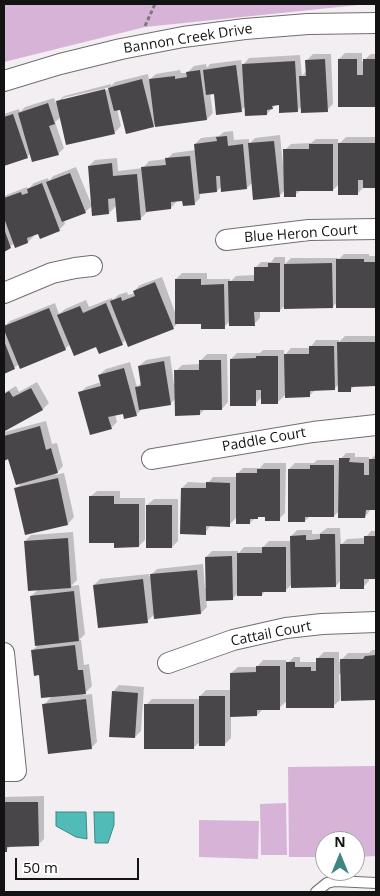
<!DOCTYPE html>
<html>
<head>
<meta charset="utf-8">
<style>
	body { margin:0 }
	#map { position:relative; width:380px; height:896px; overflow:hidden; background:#f2eef2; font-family:"Open Sans",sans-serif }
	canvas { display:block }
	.frame { position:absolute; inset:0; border:5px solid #141314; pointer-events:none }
	.north { position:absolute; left:315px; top:831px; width:50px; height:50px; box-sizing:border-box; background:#fff; border:1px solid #a1a1a1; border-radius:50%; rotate:0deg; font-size:14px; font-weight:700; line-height:20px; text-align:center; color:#141314 }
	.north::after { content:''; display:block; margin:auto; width:18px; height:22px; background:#3e8683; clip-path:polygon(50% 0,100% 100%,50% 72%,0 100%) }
	.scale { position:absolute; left:15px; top:858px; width:124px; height:22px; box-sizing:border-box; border:2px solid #141314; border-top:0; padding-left:6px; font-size:15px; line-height:18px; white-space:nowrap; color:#141314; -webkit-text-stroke:4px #fff; paint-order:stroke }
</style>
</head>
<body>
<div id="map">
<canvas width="380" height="896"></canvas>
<div class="frame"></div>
<div class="north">N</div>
<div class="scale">50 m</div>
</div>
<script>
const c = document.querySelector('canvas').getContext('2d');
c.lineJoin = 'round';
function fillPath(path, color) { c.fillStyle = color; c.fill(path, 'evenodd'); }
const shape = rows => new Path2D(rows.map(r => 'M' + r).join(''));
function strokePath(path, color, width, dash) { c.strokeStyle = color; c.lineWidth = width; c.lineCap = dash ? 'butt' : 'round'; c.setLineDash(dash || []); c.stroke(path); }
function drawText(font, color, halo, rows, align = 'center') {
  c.font = font + ' "Open Sans",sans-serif'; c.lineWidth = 5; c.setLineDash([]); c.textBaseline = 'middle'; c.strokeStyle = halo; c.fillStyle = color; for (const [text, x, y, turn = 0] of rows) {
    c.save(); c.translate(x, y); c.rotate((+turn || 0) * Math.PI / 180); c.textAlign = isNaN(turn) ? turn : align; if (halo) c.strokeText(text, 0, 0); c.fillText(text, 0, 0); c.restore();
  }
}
const green = shape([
	[4,4,368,4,145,27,4,62],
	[375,766,376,856,355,857,355,841,325,841,325,857,289,857,288,767],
	[286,803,287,855,261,855,260,804],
	[199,820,259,821,258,859,199,857]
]);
const water = shape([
	[56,812,86,812,87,839,76,837,56,826,56,812],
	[94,812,114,812,114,825,108,843,95,843,94,812]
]);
const shadow = shape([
	[345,53,362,53,362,62,371,54,376,54,376,106,340,106,339,59],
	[313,54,331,54,333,104,327,110,302,106,297,111,280,104,276,104,267,114,246,106,241,110,215,92,210,93,213,113,207,119,156,123,153,126,121,108,117,109,121,126,115,132,61,117,55,122,64,148,58,154,31,153,27,157,4,164,4,114,19,109,20,112,25,107,54,98,56,103,64,96,111,84,111,86,115,82,148,74,149,80,156,74,180,70,181,73,187,73,194,66,206,64,207,68,210,64,241,60,242,66,249,58,300,55,302,76,307,70,307,60],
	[111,87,111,89,63,101,63,98],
	[233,131,234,140,249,139,249,144,255,138,280,135,283,165,285,165,285,150,291,144,311,143,316,139,338,139,338,145,346,137,376,137,376,187,364,187,357,194,340,183,333,190,301,190,295,195,285,190,279,196,253,182,247,188,222,186,217,191,200,193,200,198,194,204,184,200,177,201,171,208,147,210,147,212,141,218,117,205,109,213,89,166,95,160,117,158,118,171,143,168,149,161,167,159,173,153,196,150,195,144,201,138,219,136,224,132],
	[76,167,92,206,85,212,64,220,65,224,59,230,39,232,33,234,34,236,28,242,16,246,15,243,4,250,4,196,27,187,28,189,34,183,48,178,49,181,53,176],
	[344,254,369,254,369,256,376,256,376,307,338,307,338,302,332,307,286,305,280,310,260,311,260,318,254,324,230,321,224,327,202,323,178,323,173,328,126,339,122,344,97,346,70,344,65,349,19,364,14,368,4,372,4,323,6,325,10,321,55,303,59,314,65,309,86,300,89,307,112,298,113,300,118,295,127,292,128,295,135,293,134,291,140,285,162,277,176,315,176,279,182,273,207,273,207,279,230,279,230,282,236,276,255,275,255,268,261,262,271,262,275,257,285,257,285,264,291,258,338,258,338,260],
	[345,336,376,336,376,385,355,385,350,391,339,384,334,389,315,390,309,396,286,394,278,402,262,397,255,404,231,359,237,353,260,353,263,350,284,350,284,356,291,348,310,348,316,340,339,340,339,342],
	[207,354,227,354,228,402,222,409,205,409,200,414,176,398,170,404,143,408,137,414,125,418,123,412,115,414,117,422,111,428,80,393,86,387,101,382,99,375,106,369,130,362,137,387,142,382,139,366,146,360,170,356,174,384,176,384,176,371,182,365,201,364,200,361],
	[37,382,49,403,43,409,6,429,4,425,4,393,16,386,19,392],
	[46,421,52,444,57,443,63,466,55,475,64,473,74,517,68,524,16,489,22,482,9,458,4,459,4,432],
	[346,453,355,453,355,457,369,457,369,461,376,454,376,509,371,509,365,517,340,510,334,516,310,516,305,521,289,469,295,463,314,463,317,460,340,460],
	[264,463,286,463,285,513,279,519,266,516,256,517,250,523,237,517,229,525,211,525,205,533,182,488,188,482,208,483,213,477,237,477,237,474,243,468,260,468],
	[97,491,120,491,120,498,145,498,145,540,139,546,90,497],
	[154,499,178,499,178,541,172,547,147,505],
	[327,528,340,528,341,545,347,539,365,538,371,531,376,531,376,578,369,578,369,581,363,587,341,580,336,586,292,584,286,590,266,590,262,595,238,593,232,599,206,599,207,607,201,613,155,614,147,621,94,585,100,579,149,574,149,577,157,569,203,564,205,588,207,588,206,557,212,551,238,551,238,554,244,547,263,547,269,541,291,541,291,536,297,530,312,530,312,534,319,534],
	[73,532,77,580,71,586,79,585,85,634,79,640,81,640,84,665,89,664,92,686,83,695,92,694,97,742,91,748,44,705,52,696,40,674,33,650,39,644,31,596,39,589,25,541,31,535],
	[372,650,376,650,376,699,342,700,342,674,339,674,340,700,333,706,288,700,279,708,264,708,257,715,231,715,231,738,225,744,201,741,193,748,146,705,152,699,200,699,200,696,206,690,231,690,231,673,238,667,257,667,263,660,286,660,286,665,294,657,300,657,300,662,318,662,318,658,324,652,339,652,339,662,348,653,369,653],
	[119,685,144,687,141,731,135,737,113,692],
	[44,796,44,839,38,845,12,845,6,850,4,851,4,797]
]);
const building = shape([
	[325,59,328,112,301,113,299,76,306,76,305,60],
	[338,59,357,59,357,75,363,75,363,59,376,59,376,107,338,107],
	[295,61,298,112,279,113,279,105,272,106,273,109,267,110,267,115,245,116,242,64],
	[236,65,242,112,216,115,214,94,206,95,203,70],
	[200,70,207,120,155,127,149,79,175,76,175,79,187,77,186,72],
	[142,79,154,127,126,134,120,110,114,111,108,88],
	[105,89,115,134,66,145,56,101],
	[48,103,55,124,49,126,59,155,32,162,18,113],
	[13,114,28,158,4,166,4,117],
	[227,136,228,146,243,144,247,189,221,192,220,176,216,176,217,192,199,194,194,144,217,141,216,137],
	[274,141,280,197,253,200,248,143],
	[338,143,376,143,376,188,363,188,363,180,358,180,358,195,338,195],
	[309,144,333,144,333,191,296,191,296,197,284,197,283,149,309,149],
	[190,156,195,205,183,206,182,201,171,202,171,209,146,212,141,167,166,165,165,158],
	[112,163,113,176,137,174,141,220,117,222,115,198,108,199,109,214,92,216,88,166],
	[70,173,86,213,62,222,46,182],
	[42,183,60,231,40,239,38,234,27,238,28,243,15,248,4,218,4,198,21,192,22,195,28,193,27,189],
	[4,229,11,248,4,252],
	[336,259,364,259,364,262,376,262,376,308,336,308],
	[268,263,280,263,280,312,254,312,255,326,229,326,228,281,254,281,254,267,268,267],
	[332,263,333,308,284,309,284,264],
	[175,279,201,279,201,285,224,284,225,329,201,329,201,324,175,324],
	[155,282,174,329,128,347,110,301,121,297,122,301,135,296,133,291],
	[106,303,123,345,99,354,96,347,74,356,57,315,80,306,83,313],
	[49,308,66,350,20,369,4,330,4,326],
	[4,341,15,369,4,374],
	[337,342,376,342,376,386,351,387,351,392,338,392],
	[309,346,334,346,335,390,310,391,310,397,285,398,284,354,309,354],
	[256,356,278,356,278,404,261,404,261,390,256,390,256,406,230,406,230,359,256,358],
	[199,360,221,360,222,410,200,410,200,415,175,416,174,370,199,370],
	[164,361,171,405,139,410,135,387,141,386,138,366],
	[124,368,137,416,124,419,123,414,108,417,112,429,90,435,78,392,101,386,98,375],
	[31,388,43,410,5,431,4,428,4,394,9,391,13,397],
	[40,426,46,450,51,448,58,473,16,485,8,459,4,461,4,436],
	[339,458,350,458,349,462,364,463,364,475,369,475,369,459,376,459,376,510,366,510,365,518,338,518],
	[310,465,334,465,334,517,305,517,305,522,288,522,288,469,310,469],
	[257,469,280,469,280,521,265,521,265,517,258,517,258,519,250,519,250,524,236,524,236,473,257,473],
	[58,478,68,525,25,535,14,488],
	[206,482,230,483,230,527,206,526,206,535,180,534,181,488,206,488],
	[89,496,114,496,114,504,139,504,139,547,114,548,114,543,89,543],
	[146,505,172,505,172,548,146,548],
	[320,534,335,534,336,587,291,588,290,536,306,535,306,540,312,540,320,539],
	[364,536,376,536,376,579,364,579,364,589,340,589,340,544,364,544],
	[68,538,71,588,28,591,24,541],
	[262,547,286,547,286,592,262,592,262,596,237,596,237,553,262,553],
	[232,556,233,600,206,601,205,557],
	[197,570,201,614,154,619,150,574],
	[143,579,148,623,98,628,93,585],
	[74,591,79,641,35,646,30,596],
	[75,645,78,670,83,670,86,694,41,698,39,675,34,676,31,650],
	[376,655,376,700,341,701,340,659,363,659,365,656],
	[316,658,334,658,334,708,286,708,286,662,295,662,295,667,311,667,311,671,316,671],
	[256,666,280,666,280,710,257,710,257,716,230,717,230,673,256,672],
	[112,691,138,693,135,738,109,737],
	[199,696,225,696,225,746,199,746],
	[86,699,92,749,48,754,42,704],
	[144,704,194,704,194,749,144,749],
	[4,802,38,802,39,846,7,847,7,852,4,852]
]);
const path = shape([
	[145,26,155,4]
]);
const service = shape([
	[316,892,327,883,335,881,376,883]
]);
const minor = shape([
	[4,81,60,64,121,49,183,37,245,29,308,24,376,23],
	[226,240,309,230,376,229],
	[4,293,52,273,75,268,92,266],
	[152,459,313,432,376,425],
	[4,653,16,771,4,771],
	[168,663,233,640,286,628,322,624,376,622]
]);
const streetNames = [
	["Bannon Creek Drive",188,39,-9],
	["Blue Heron Court",301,234,-4],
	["Paddle Court",264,440,-10],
	["Cattail Court",271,634,-11]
];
fillPath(green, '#d8b3d8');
fillPath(water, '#50bbb7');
strokePath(water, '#3e8986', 1);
fillPath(shadow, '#0003');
fillPath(building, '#484648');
strokePath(service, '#716e71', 12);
strokePath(minor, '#716e71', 22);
strokePath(path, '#7c7a7c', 3, [4, 2.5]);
strokePath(service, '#fff', 10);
strokePath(minor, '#fff', 20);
drawText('14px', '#141314', '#fff', streetNames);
</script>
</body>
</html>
